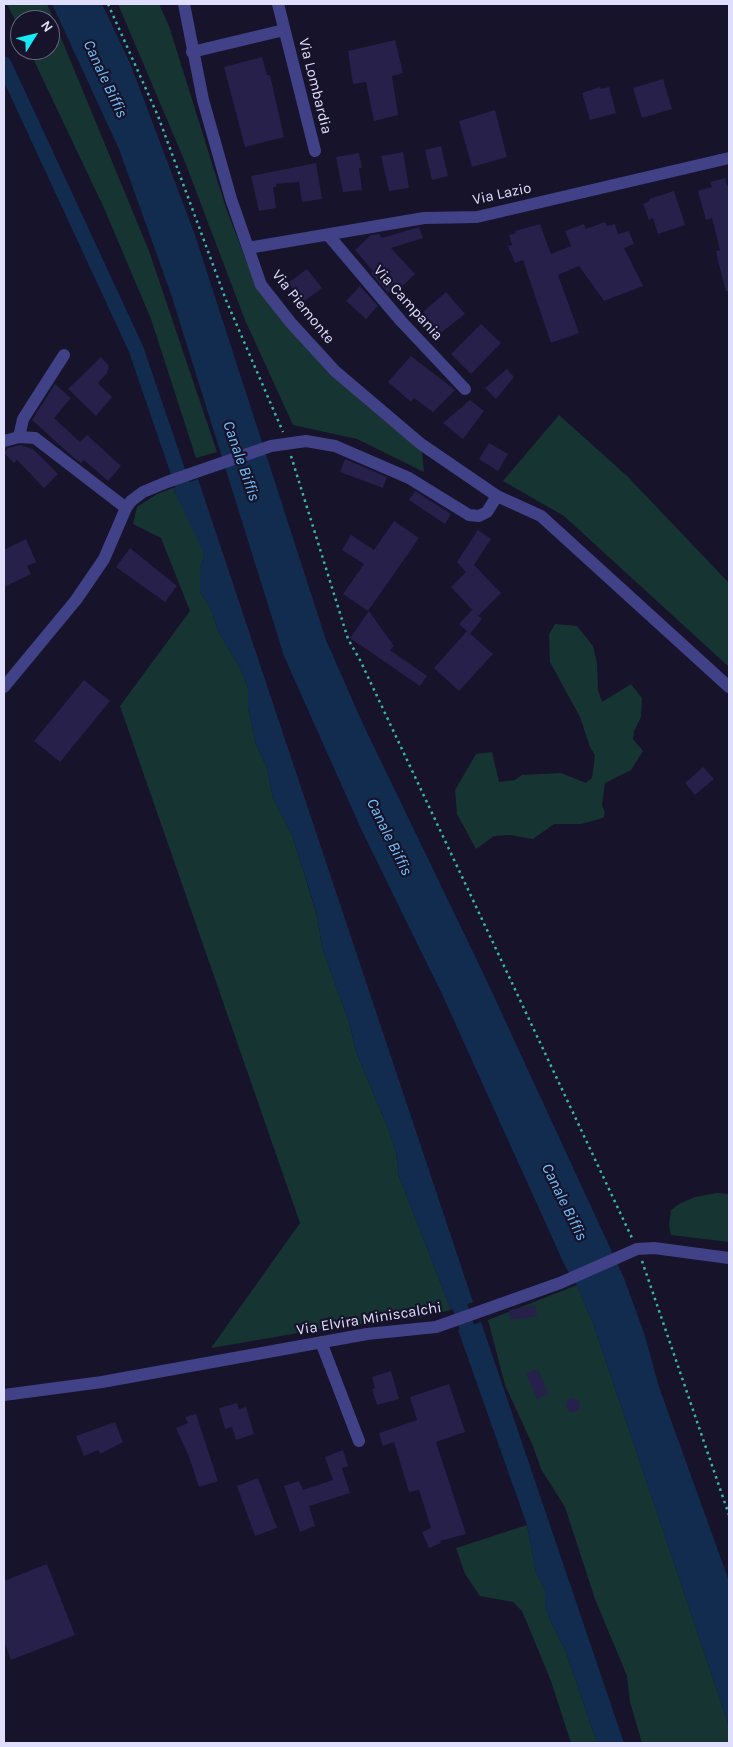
<!DOCTYPE html>
<html>
<head>
<meta charset="utf-8">
<style>
	body { margin:0 }
	#map { position:relative; width:733px; height:1747px; overflow:hidden; background:#16132b; font-family:Karla,sans-serif }
	canvas { display:block }
	.frame { position:absolute; inset:0; border:5px solid #e0defd; pointer-events:none }
	.north { position:absolute; left:10px; top:10px; width:50px; height:50px; box-sizing:border-box; background:#16132b; border:1px solid #67647f; border-radius:50%; rotate:54deg; font-size:14px; font-weight:700; line-height:20px; text-align:center; color:#e0defd }
	.north::after { content:''; display:block; margin:auto; width:18px; height:22px; background:#14e9f4; clip-path:polygon(50% 0,100% 100%,50% 72%,0 100%) }
</style>
</head>
<body>
<div id="map">
<canvas width="733" height="1747"></canvas>
<div class="frame"></div>
<div class="north">N</div>
</div>
<script>
const c = document.querySelector('canvas').getContext('2d');
c.lineJoin = 'round';
function fillPath(path, color) { c.fillStyle = color; c.fill(path, 'evenodd'); }
const shape = rows => new Path2D(rows.map(r => 'M' + r).join(''));
function strokePath(path, color, width, dash) { c.strokeStyle = color; c.lineWidth = width; c.lineCap = dash ? 'butt' : 'round'; c.setLineDash(dash || []); c.stroke(path); }
function drawText(font, color, halo, rows, align = 'center') {
  c.font = font + ' Karla,sans-serif'; c.lineWidth = 4.5; c.setLineDash([]); c.textBaseline = 'middle'; c.strokeStyle = halo; c.fillStyle = color; for (const [text, x, y, turn = 0] of rows) {
    c.save(); c.translate(x, y); c.rotate((+turn || 0) * Math.PI / 180); c.textAlign = isNaN(turn) ? turn : align; if (halo) c.strokeText(text, 0, 0); c.fillText(text, 0, 0); c.restore();
  }
}
const green = shape([
	[7,4,47,4,149,251,217,452,196,458,151,319,104,208,29,50,50,50,50,20,20,20,20,31],
	[118,4,159,4,169,26,226,208,257,289,422,451,424,472,357,439,293,425,245,320,185,162],
	[559,415,627,476,729,583,729,667,564,516,503,481],
	[173,488,201,544,204,555,200,570,200,592,211,609,218,631,240,668,248,688,248,708,256,744,267,768,273,798,292,835,317,915,322,947,350,1025,356,1052,388,1128,396,1152,399,1176,451,1310,418,1318,339,1326,211,1348,300,1223,120,706,190,611,161,538,133,524,137,507,157,494],
	[555,624,577,626,593,646,597,663,598,690,602,702,631,684,642,698,641,717,634,731,633,739,643,751,631,770,605,783,602,805,605,813,603,818,581,824,554,824,533,839,510,835,494,836,476,849,457,814,455,790,476,754,492,752,499,782,515,780,522,775,561,773,586,783,592,778,595,755,590,747,580,717,550,662,549,634],
	[717,1193,729,1194,729,1242,671,1235,669,1225,671,1210,679,1204,695,1197],
	[577,1285,594,1326,729,1726,729,1743,642,1743,630,1702,627,1676,595,1599,565,1507,541,1469,533,1446,505,1385,488,1320],
	[527,1525,536,1572,545,1590,545,1605,551,1622,566,1652,597,1743,571,1743,551,1681,522,1611,513,1602,480,1596,465,1574,456,1548]
]);
const water = shape([
	[52,4,102,4,130,63,195,235,326,640,362,722,485,977,624,1278,645,1336,659,1387,729,1581,729,1726,594,1326,577,1285,565,1266,442,994,362,831,284,656,171,294,119,149],
	[198,479,473,1302,451,1310,399,1176,396,1152,388,1128,356,1052,350,1025,322,947,317,914,292,835,273,798,267,768,256,744,248,708,248,688,240,668,218,631,211,609,200,592,200,570,204,554,173,488],
	[481,1322,624,1743,597,1743,566,1652,551,1622,545,1605,545,1590,536,1572,527,1525,458,1330]
]);
const canal = shape([
	[4,64,136,349,189,504],
	[454,1289,473,1345]
]);
const building = shape([
	[395,40,403,73,392,76,398,115,374,121,366,82,353,84,348,51],
	[262,57,267,75,270,75,284,137,245,147,224,67],
	[663,79,672,109,642,118,633,88],
	[600,87,601,89,609,87,616,113,590,120,582,93],
	[495,110,507,157,472,167,459,121],
	[441,146,448,176,432,180,425,150],
	[403,152,409,188,389,191,381,156],
	[359,153,362,168,359,168,362,190,343,192,336,157],
	[316,163,322,199,302,202,299,182,276,184,276,187,273,187,276,208,259,211,251,176],
	[725,178,727,186,729,186,729,291,726,291,718,261,716,251,720,250,712,218,706,220,698,191,712,187,710,182],
	[674,191,685,225,658,234,653,218,649,220,643,204,650,201,649,199],
	[605,222,607,226,615,224,618,234,629,231,634,244,624,248,643,286,604,301,579,266,558,275,579,333,551,343,523,260,515,263,508,246,512,245,509,235,516,233,515,231,540,224,551,254,571,246,565,231,584,224,586,229],
	[419,227,423,238,391,248,415,274,394,294,391,291,388,293,371,273,373,271,355,250,371,235,379,234,382,238],
	[307,269,322,288,303,302,288,283],
	[360,286,378,306,366,319,346,301],
	[446,292,465,314,438,335,423,312],
	[481,324,501,343,471,374,451,354],
	[411,356,455,390,433,412,414,398,411,402,388,382],
	[101,357,109,366,107,373,98,383,112,397,96,416,68,389],
	[507,369,514,377,496,399,485,388],
	[55,384,71,398,54,418,80,442,87,435,121,466,108,481,84,460,81,463,74,458,32,420],
	[470,400,484,411,463,439,443,423],
	[489,443,508,454,498,471,479,459],
	[20,445,33,449,58,474,44,488,17,460,14,463,4,453,8,448],
	[345,459,387,477,383,488,340,472],
	[415,491,451,514,445,524,409,500],
	[394,521,419,538,368,611,343,594,364,564,342,550,351,535,374,550],
	[478,530,491,539,474,565,501,593,478,616,451,587,466,572,457,562],
	[26,539,36,562,27,566,31,574,4,587,4,550],
	[130,548,177,586,165,602,116,567],
	[472,610,482,619,470,634,459,624],
	[369,611,394,646,390,650,427,676,420,686,350,638],
	[467,631,493,654,459,691,434,668],
	[84,680,110,701,60,762,34,741],
	[703,767,714,779,695,795,685,783],
	[535,1305,537,1316,510,1320,509,1310],
	[538,1369,548,1394,537,1399,526,1374],
	[391,1371,399,1399,377,1405,372,1389,375,1388,372,1377],
	[449,1384,465,1432,436,1442,466,1534,440,1541,441,1543,429,1548,422,1532,431,1528,419,1490,409,1492,394,1442,383,1446,379,1433,417,1420,410,1397],
	'566 1405a7 7 0 1 1 14 0a7 7 0 1 1-14 0Z',
	[237,1403,239,1409,246,1407,254,1434,236,1440,232,1427,225,1429,219,1408],
	[196,1414,218,1481,199,1487,189,1457,176,1428,188,1423,185,1417],
	[115,1422,123,1442,100,1454,98,1450,84,1456,76,1436],
	[343,1450,348,1466,342,1468,350,1493,309,1506,315,1526,300,1532,284,1486,299,1481,303,1490,333,1480,325,1457],
	[258,1478,277,1528,255,1536,237,1486],
	[47,1564,75,1635,11,1660,4,1641,4,1581]
]);
const path = shape([
	[108,4,158,116,226,300,283,432],
	[291,456,348,639,360,660,632,1238],
	[642,1261,729,1515]
]);
const minor = shape([
	[184,4,203,100,231,199,261,285,291,323,335,371,421,444,497,496,541,516,729,687],
	[278,4,315,151],
	[192,52,284,30],
	[329,236,401,321,465,389],
	[248,248,424,218,477,217,729,158],
	[19,437,23,419,64,355],
	[4,441,19,437,35,438,126,508],
	[4,687,76,600,104,559,126,508,131,501,143,492,167,482,271,446,306,441,335,446,409,478,469,515,479,516,487,512,497,496],
	[321,1342,359,1441],
	[4,1395,102,1382,367,1334,436,1327,560,1283,637,1249,654,1248,729,1258]
]);
const streetNames = [
	["Via Lombardia",315,86,76],
	["Via Lazio",502,194,-12],
	["Via Campania",408,303,48],
	["Via Piemonte",303,307,51],
	["Via Elvira Miniscalchi",369,1319,-9]
];
const waterNames = [
	["Canale Biffis",105,79,65],
	["Canale Biffis",241,461,71],
	["Canale Biffis",389,837,64],
	["Canale Biffis",564,1202,64]
];
fillPath(green, '#163532');
fillPath(water, '#122c50');
strokePath(canal, '#122c50', 15);
fillPath(building, '#26204b');
strokePath(path, '#37b8aa', 2.5, [2.5, 4]);
strokePath(minor, '#404187', 12);
drawText('15px', '#e0defd', '#16132b', streetNames);
drawText('italic 16px', '#72c1f8', '#16132b', waterNames);
</script>
</body>
</html>
